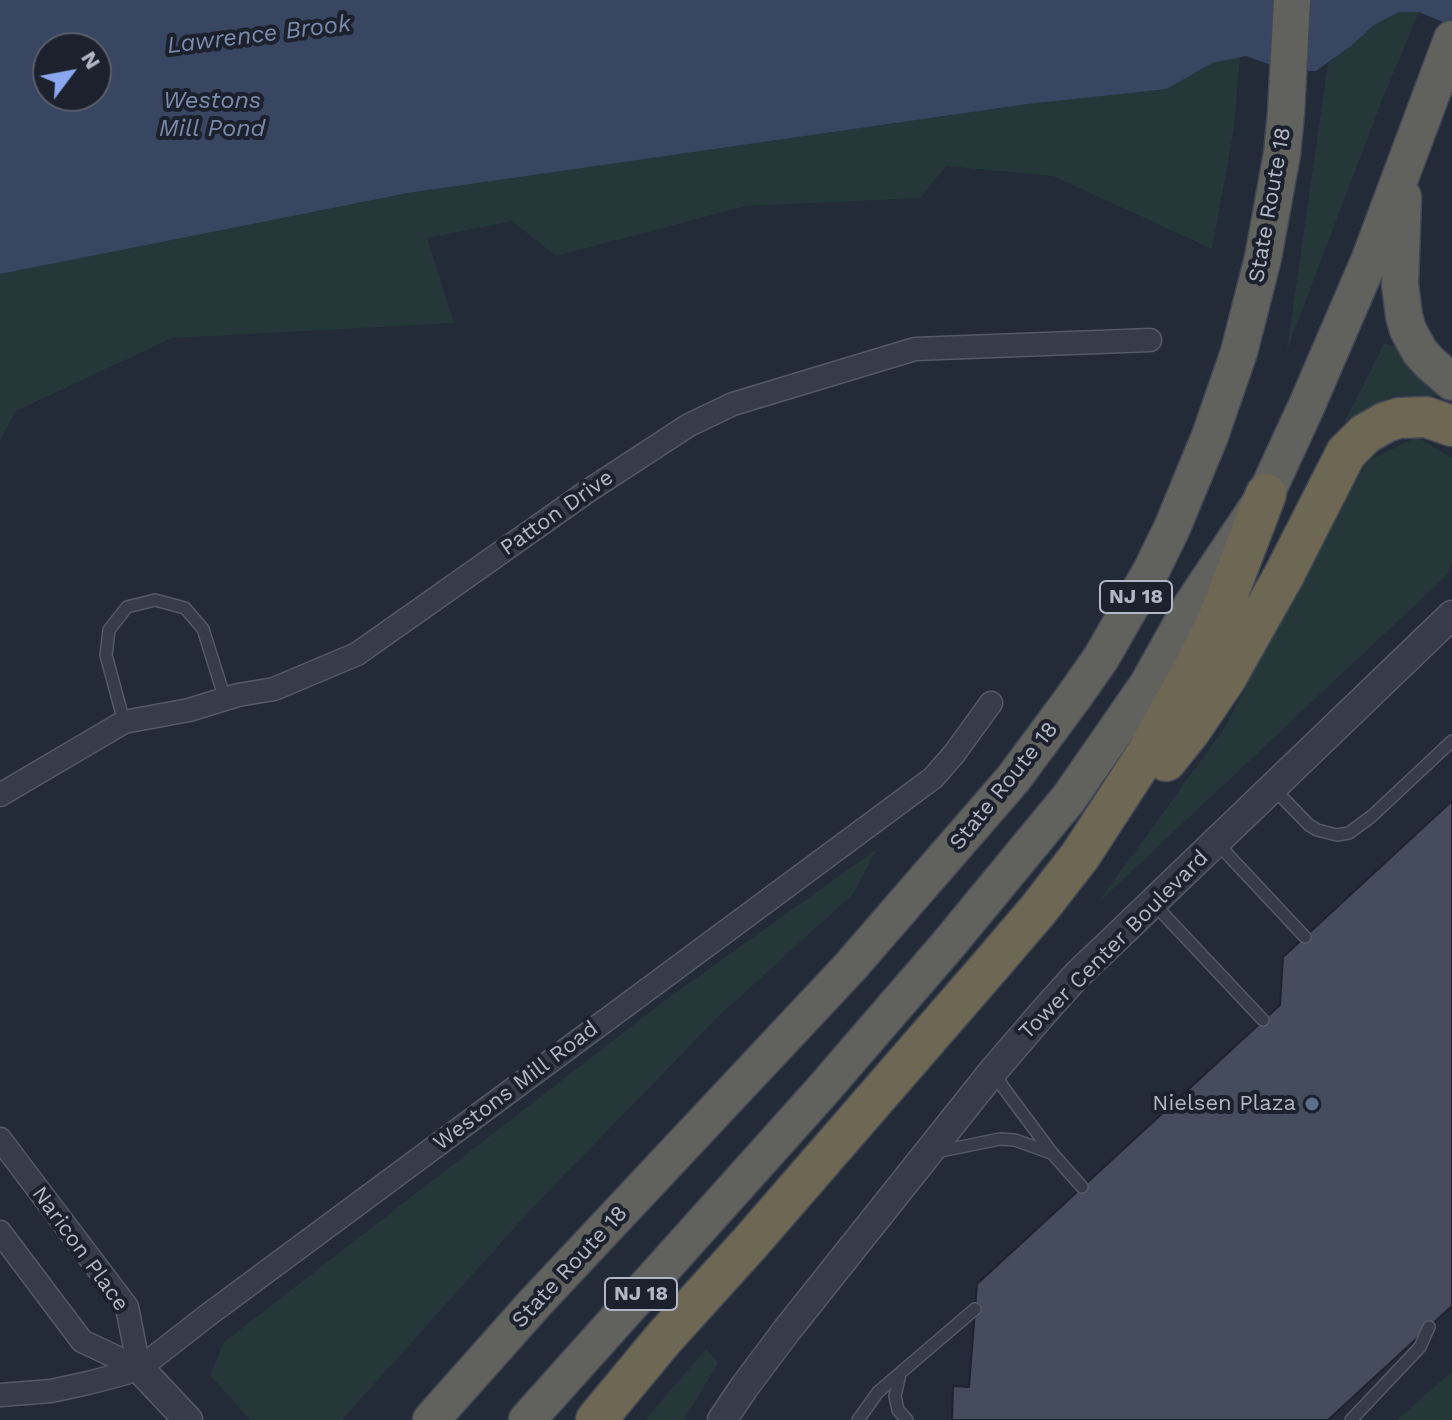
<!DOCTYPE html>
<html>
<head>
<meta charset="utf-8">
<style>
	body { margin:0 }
	#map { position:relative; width:1452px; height:1420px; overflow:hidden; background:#232a38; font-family:"Work Sans",sans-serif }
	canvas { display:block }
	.north { position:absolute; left:32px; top:32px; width:80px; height:80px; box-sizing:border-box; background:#1c212d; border:2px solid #585d6a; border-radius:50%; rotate:58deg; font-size:22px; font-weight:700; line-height:32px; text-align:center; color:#b1b7c5 }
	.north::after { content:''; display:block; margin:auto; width:28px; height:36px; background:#8ba8f0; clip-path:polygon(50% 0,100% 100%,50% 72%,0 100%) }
</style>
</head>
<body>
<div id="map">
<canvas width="1452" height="1420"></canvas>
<div class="north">N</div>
</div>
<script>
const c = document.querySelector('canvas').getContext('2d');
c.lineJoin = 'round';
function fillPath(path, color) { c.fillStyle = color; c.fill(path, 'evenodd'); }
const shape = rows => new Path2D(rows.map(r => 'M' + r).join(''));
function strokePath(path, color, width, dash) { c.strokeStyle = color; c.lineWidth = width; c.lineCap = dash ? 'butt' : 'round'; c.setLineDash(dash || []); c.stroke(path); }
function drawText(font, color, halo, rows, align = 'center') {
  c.font = font + ' "Work Sans",sans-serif'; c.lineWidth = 8; c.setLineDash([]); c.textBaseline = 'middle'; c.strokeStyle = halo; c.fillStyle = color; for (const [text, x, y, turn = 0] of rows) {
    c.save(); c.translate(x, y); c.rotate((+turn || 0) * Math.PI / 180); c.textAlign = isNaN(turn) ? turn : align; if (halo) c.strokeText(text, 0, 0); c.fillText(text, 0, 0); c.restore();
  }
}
const green = shape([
	[1399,12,1419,12,1382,100,1287,350,1328,63,1351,46,1374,25],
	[1240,57,1234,128,1212,249,1053,176,946,166,920,198,746,206,556,256,512,221,427,238,454,323,172,338,16,411,0,440,0,274,2,273,408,193,1028,104,1167,89,1212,63],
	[1384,344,1395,346,1443,396,1392,396,1344,423],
	[1417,437,1452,458,1452,562,1448,574,1097,904,1225,727,1327,530,1368,461],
	[877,849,853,894,721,1014,533,1207,342,1420,250,1420,210,1375,224,1342,664,1001],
	[706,1349,718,1363,684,1420,645,1420],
	[1452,1371,1452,1420,1397,1420]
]);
const water = shape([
	[0,0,1452,0,1452,26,1419,12,1399,12,1374,25,1351,46,1316,71,1288,71,1246,56,1212,63,1167,89,1028,104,408,193,0,274],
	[48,48,96,48,96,96,48,96]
]);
const building = shape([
	[1452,801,1452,1306,1328,1420,952,1420,953,1386,969,1387,977,1284,1280,1005,1283,957,1452,801]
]);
const service = shape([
	[124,722,106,655,109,630,127,607,155,600,185,608,203,629,225,699],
	[1273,788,1309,825,1317,830,1337,835,1349,833,1372,816,1452,741],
	[1216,842,1305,937],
	[1154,904,1263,1020],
	[994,1071,1003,1087,1052,1153,1082,1187],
	[936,1152,1000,1139,1015,1140,1051,1153],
	[900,1374,895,1396,898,1410,907,1420],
	[858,1420,878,1392,975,1309],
	[1351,1420,1420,1347,1429,1327]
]);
const minor = shape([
	[0,795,124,722,189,710,238,695,274,689,357,654,588,491,689,425,733,404,915,349,1150,340],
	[0,1139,127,1307,139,1368],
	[0,1232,82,1341,139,1368],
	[0,1395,51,1391,88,1383,126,1373,149,1361,208,1315,933,778,954,754,991,703]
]);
const tertiary = shape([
	[139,1368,188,1420],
	[722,1420,745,1386,787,1330,994,1070,1043,1013,1077,975,1116,938,1452,615]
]);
const trunk = shape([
	[1403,197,1400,284,1404,316,1408,330,1420,352,1430,363,1452,382],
	[431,1420,535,1303,850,967,1013,779,1073,698,1101,658,1151,571,1172,528,1210,436,1239,352,1263,258,1282,154,1286,113,1292,0],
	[527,1420,821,1092,947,946,1069,798,1148,684,1192,605,1266,494,1307,405,1369,261,1452,39]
]);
const motorway = shape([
	[1166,761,1190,731,1226,678,1284,575,1346,453,1365,434,1386,422,1399,418,1426,417,1452,426],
	[596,1420,664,1338,750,1243,991,965,1038,910,1080,856,1147,753,1192,672,1217,623,1266,494]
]);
const markers = [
	[1312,1104,8,"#5c6f8a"]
];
const shields = [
	[1136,597,72],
	[641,1294,72]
];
const shieldNames = [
	["NJ 18",1136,597],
	["NJ 18",641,1294]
];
const streetNames = [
	["State Route 18",1270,205,-80],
	["Patton Drive",557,513,-35],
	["State Route 18",1004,786,-51],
	["Tower Center Boulevard",1114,945,-45],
	["Westons Mill Road",516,1086,-37],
	["Naricon Place",80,1249,54],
	["State Route 18",570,1267,-47]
];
const poiNames = [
	["Nielsen Plaza",1296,1104]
];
const waterNames = [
	["Lawrence Brook",259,35,-7],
	["Westons",212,101],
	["Mill Pond",212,129]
];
fillPath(green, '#26373a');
fillPath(water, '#394661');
fillPath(building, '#444c5d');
strokePath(building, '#1e232f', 2);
strokePath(service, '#545a66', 14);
strokePath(minor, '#545a66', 25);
strokePath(tertiary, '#545a66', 31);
strokePath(trunk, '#414753', 39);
strokePath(motorway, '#414753', 43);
strokePath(service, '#363c49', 11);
strokePath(minor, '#363c49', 22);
strokePath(tertiary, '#363c49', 28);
strokePath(trunk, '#61615e', 36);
strokePath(motorway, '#6e6754', 40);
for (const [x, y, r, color] of markers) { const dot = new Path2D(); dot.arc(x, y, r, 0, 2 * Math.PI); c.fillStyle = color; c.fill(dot); strokePath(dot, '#1c212d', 3); }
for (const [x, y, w] of shields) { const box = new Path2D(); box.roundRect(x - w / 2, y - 16, w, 32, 6); c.fillStyle = '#1c212d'; c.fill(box); strokePath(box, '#b1b7c5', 2); }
drawText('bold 20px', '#b1b7c5', null, shieldNames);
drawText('22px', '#b1b7c5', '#1c212d', streetNames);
drawText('22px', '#b1b7c5', '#1c212d', poiNames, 'right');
drawText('italic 24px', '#7b8bab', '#1c212d', waterNames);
</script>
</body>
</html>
